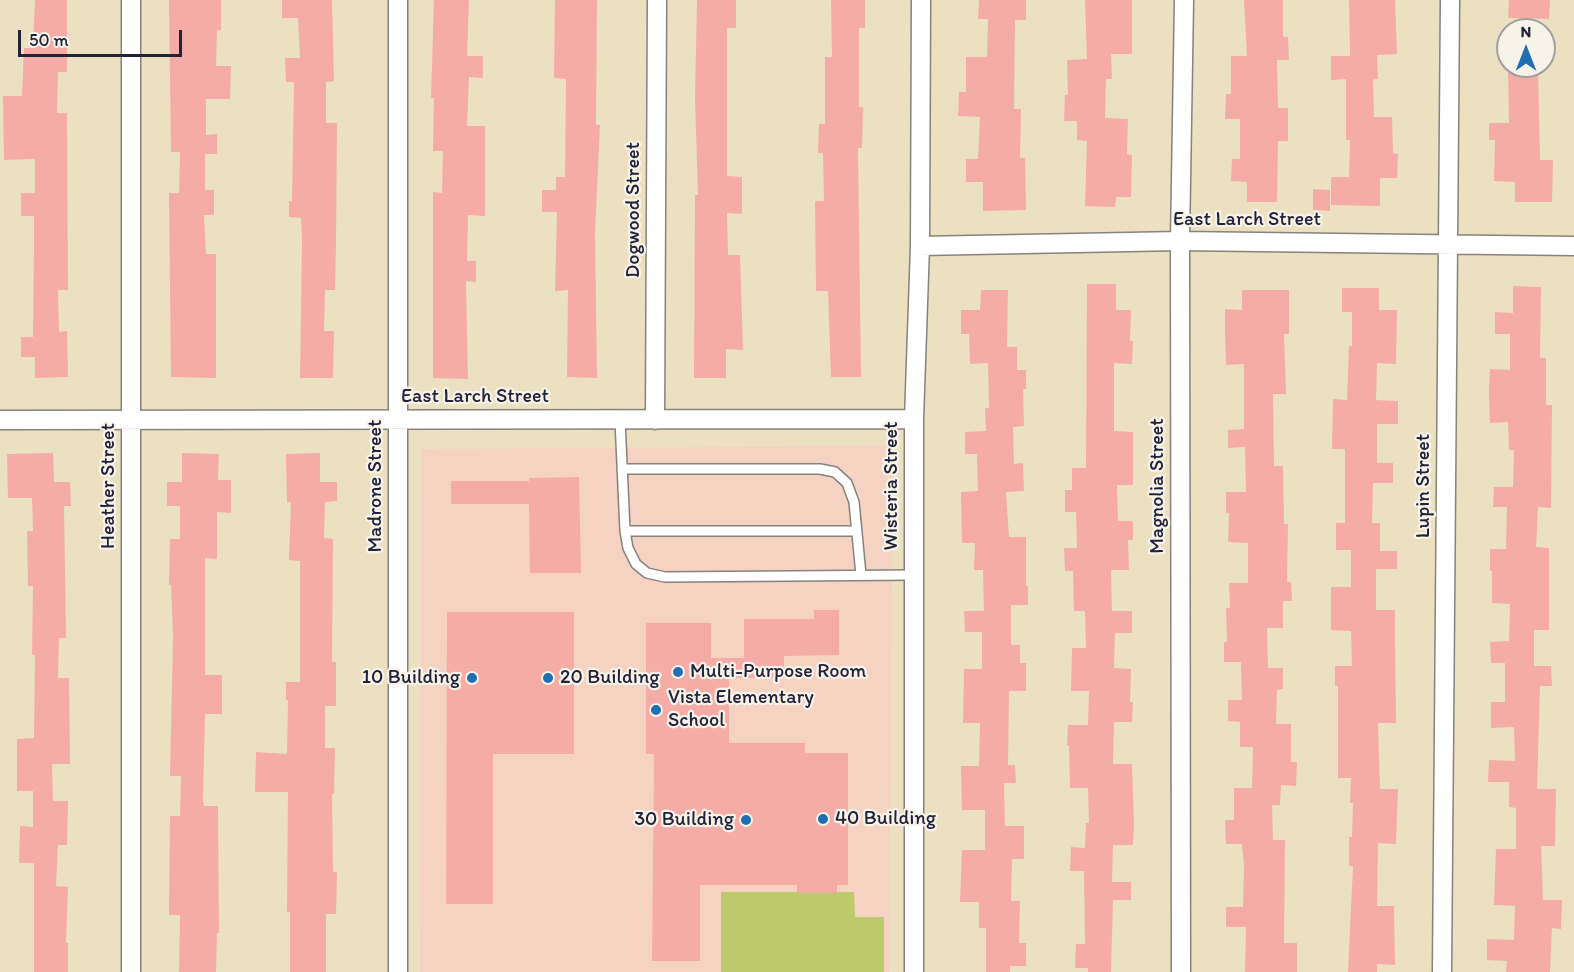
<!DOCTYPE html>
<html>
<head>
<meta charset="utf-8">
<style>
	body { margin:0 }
	#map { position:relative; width:1574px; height:972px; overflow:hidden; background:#ebe1c0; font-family:Itim,sans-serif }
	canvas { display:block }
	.north { position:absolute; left:1496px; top:18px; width:60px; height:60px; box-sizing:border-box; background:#f7f3e8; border:2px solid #a29fa3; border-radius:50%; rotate:0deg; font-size:16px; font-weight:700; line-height:24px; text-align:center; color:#22223b }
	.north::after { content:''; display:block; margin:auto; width:21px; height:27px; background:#1f6fb2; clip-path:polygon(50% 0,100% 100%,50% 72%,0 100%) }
	.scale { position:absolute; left:18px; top:30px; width:164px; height:27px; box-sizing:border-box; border:3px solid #22223b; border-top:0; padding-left:8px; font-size:18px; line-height:21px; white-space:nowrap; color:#22223b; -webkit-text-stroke:4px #f7f3e8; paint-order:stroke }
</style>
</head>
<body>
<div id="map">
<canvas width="1574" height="972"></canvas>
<div class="north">N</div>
<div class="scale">50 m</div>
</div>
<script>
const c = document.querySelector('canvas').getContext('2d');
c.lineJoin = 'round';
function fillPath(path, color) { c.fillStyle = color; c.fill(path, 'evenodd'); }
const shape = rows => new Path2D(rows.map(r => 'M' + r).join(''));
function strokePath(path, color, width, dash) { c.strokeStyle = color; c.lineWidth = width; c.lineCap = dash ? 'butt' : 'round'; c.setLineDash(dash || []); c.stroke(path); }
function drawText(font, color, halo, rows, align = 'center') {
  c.font = font + ' Itim,sans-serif'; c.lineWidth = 4.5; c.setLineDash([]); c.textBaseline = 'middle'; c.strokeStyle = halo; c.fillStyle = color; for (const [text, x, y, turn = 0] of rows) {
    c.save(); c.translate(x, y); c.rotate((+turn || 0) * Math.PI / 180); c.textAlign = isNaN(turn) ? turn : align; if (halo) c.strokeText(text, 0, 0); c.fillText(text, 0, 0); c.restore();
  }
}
const built = shape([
	[893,446,889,972,420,972,421,449]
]);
const green = shape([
	[721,892,854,892,855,917,884,917,884,972,721,972]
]);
const building = shape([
	[35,0,67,0,67,72,58,72,57,113,67,113,68,290,58,290,59,332,67,331,68,377,35,378,35,357,21,357,21,337,33,337,34,249,34,216,21,216,21,193,35,193,35,159,4,160,3,96,22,96,24,48,33,48],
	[169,0,221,0,221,30,217,30,216,66,231,66,230,99,206,99,206,135,217,134,217,154,205,154,205,190,214,190,214,215,204,215,206,254,216,254,216,378,171,377,169,193,179,193,180,152,171,152],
	[282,0,332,0,334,81,326,82,326,123,337,123,336,245,335,290,325,290,324,331,334,331,333,378,300,378,302,238,301,218,289,217,289,201,292,201,294,82,286,82,285,58,300,58,298,18,282,18],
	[434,0,469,0,467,56,483,56,483,78,469,77,467,126,485,126,485,216,468,215,467,261,476,261,476,282,466,281,468,379,433,378,433,192,442,193,443,151,433,151,434,98,431,98],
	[555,0,597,0,596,125,600,125,595,232,597,378,567,377,568,290,555,291,557,212,542,212,542,190,556,190,556,177,565,177,566,79,554,78],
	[697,0,736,0,736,28,727,28,727,176,742,177,742,214,727,213,728,255,740,255,743,350,726,349,726,378,694,378,695,195,698,195,695,98],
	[831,0,865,0,865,28,859,28,859,107,863,107,862,148,858,148,861,377,831,377,828,291,816,291,815,201,824,201,823,153,818,153,819,124,825,124,825,57,832,57],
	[979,0,1026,0,1026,20,1015,20,1014,109,1021,109,1020,158,1025,158,1026,210,983,211,983,182,966,182,966,159,978,159,980,117,958,116,959,92,966,92,966,57,987,57,988,19,978,19],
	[1085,0,1132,0,1132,54,1111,54,1112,79,1106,79,1105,118,1128,119,1127,154,1132,155,1131,197,1116,197,1115,207,1085,206,1087,141,1077,140,1077,121,1064,121,1065,95,1068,95,1067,60,1087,59],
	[1244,0,1283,0,1283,37,1288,37,1289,60,1277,60,1278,108,1288,108,1288,141,1278,141,1277,202,1247,202,1247,182,1231,181,1232,159,1240,159,1240,119,1225,119,1226,94,1231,94,1231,56,1247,56],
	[1349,0,1395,0,1397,54,1377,55,1378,79,1373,79,1374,117,1392,117,1393,153,1398,154,1397,178,1380,178,1380,206,1331,205,1331,177,1349,177,1350,140,1346,140,1346,79,1331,80,1331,56,1350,56],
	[1509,0,1550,0,1549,19,1508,18],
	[1508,66,1538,66,1540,160,1553,160,1552,202,1515,202,1515,182,1494,181,1495,140,1489,140,1489,123,1509,123],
	[1313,189,1330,190,1330,211,1313,210],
	[1087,284,1116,284,1116,310,1131,310,1130,341,1133,341,1132,364,1114,363,1114,431,1133,432,1133,485,1117,485,1118,521,1133,521,1133,540,1128,540,1129,570,1111,570,1112,611,1132,611,1132,633,1115,633,1114,668,1131,669,1130,702,1133,702,1132,722,1114,722,1113,764,1132,764,1134,824,1133,845,1113,845,1112,882,1131,882,1131,900,1113,900,1111,972,1088,972,1088,968,1075,968,1076,944,1085,944,1084,871,1070,871,1071,847,1085,848,1086,823,1089,823,1088,788,1070,788,1069,746,1067,746,1068,725,1088,725,1089,691,1071,691,1072,648,1086,648,1085,611,1074,611,1073,571,1065,571,1064,548,1077,548,1076,512,1065,512,1065,490,1072,490,1072,468,1086,468],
	[1513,286,1541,287,1540,358,1546,358,1546,405,1552,405,1551,508,1538,507,1536,547,1549,548,1549,630,1534,630,1534,666,1551,666,1552,686,1540,686,1537,789,1556,789,1555,846,1541,846,1543,900,1562,900,1561,929,1552,928,1550,972,1506,972,1507,961,1487,960,1487,939,1514,940,1515,906,1494,905,1496,849,1516,849,1516,808,1509,807,1509,782,1488,782,1489,760,1515,761,1514,727,1491,728,1491,702,1505,702,1505,663,1491,663,1490,642,1509,641,1510,604,1492,603,1492,571,1490,571,1490,549,1506,549,1507,507,1493,507,1494,487,1513,487,1514,450,1509,450,1508,422,1490,423,1489,391,1490,369,1510,370,1510,334,1495,334,1495,312,1513,313],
	[1342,288,1379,288,1379,310,1397,310,1396,364,1377,363,1376,400,1398,401,1398,424,1377,424,1377,463,1393,463,1393,483,1373,483,1372,523,1380,523,1380,551,1397,551,1397,569,1376,569,1376,610,1395,610,1395,641,1396,723,1378,723,1380,789,1398,789,1396,844,1378,843,1377,906,1394,906,1395,965,1377,964,1377,972,1348,972,1353,866,1349,866,1349,837,1352,837,1353,803,1350,803,1351,778,1338,778,1338,686,1335,686,1335,666,1352,666,1351,631,1331,630,1331,587,1351,587,1351,550,1336,550,1336,523,1345,523,1345,449,1332,449,1333,399,1347,400,1349,346,1352,346,1352,312,1342,312],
	[981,290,1008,290,1007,347,1017,347,1017,370,1026,370,1026,389,1023,389,1024,426,1013,427,1014,464,1023,463,1024,491,1006,492,1009,537,1026,537,1026,586,1028,586,1028,605,1011,605,1011,645,1020,645,1020,663,1026,663,1026,691,1009,691,1008,765,1015,765,1016,783,1004,783,1005,826,1024,826,1024,859,1012,859,1011,901,1020,901,1019,943,1026,943,1026,966,1010,966,1010,972,986,972,986,928,979,928,979,902,960,902,962,850,985,850,985,810,962,810,961,766,979,766,980,723,963,723,964,669,982,669,982,632,965,632,964,611,984,611,983,570,974,570,975,543,962,543,961,492,978,491,977,454,965,454,965,432,986,431,985,408,989,408,988,363,970,364,969,334,961,334,961,310,980,310],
	[1242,290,1289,290,1289,334,1284,334,1286,394,1273,394,1274,466,1283,466,1284,524,1288,524,1287,582,1291,582,1292,601,1283,601,1283,628,1267,628,1268,668,1283,668,1283,689,1277,690,1276,724,1291,724,1291,762,1297,762,1296,786,1281,785,1280,805,1272,805,1273,840,1285,840,1284,943,1297,943,1297,972,1245,972,1246,927,1226,927,1226,907,1243,907,1244,865,1242,844,1226,844,1225,820,1234,820,1234,788,1252,788,1253,747,1240,747,1240,722,1228,721,1228,700,1242,700,1241,662,1224,662,1224,642,1227,642,1226,608,1230,608,1229,583,1248,583,1248,543,1228,542,1229,513,1226,513,1226,492,1246,492,1245,447,1228,448,1228,430,1244,429,1244,364,1226,365,1225,333,1225,309,1242,310],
	[53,453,54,482,70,482,71,506,64,506,66,638,59,638,58,678,69,678,70,764,52,764,53,801,68,801,67,845,58,845,56,886,68,887,66,943,68,943,68,972,34,972,34,863,19,863,20,826,33,827,33,791,17,791,17,739,34,738,35,655,32,655,33,586,28,586,27,531,33,531,32,498,8,498,7,454],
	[182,453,219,454,218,480,231,480,231,513,217,512,217,559,205,558,205,675,222,675,222,714,205,714,203,800,204,806,218,806,219,933,217,933,216,972,179,972,180,915,169,915,170,816,180,816,181,776,170,776,173,637,171,585,169,585,170,539,180,539,180,506,167,506,167,482,182,482],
	[320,453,320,482,337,482,337,501,325,502,324,538,333,539,332,662,336,662,336,706,325,706,325,748,335,748,334,794,332,794,333,872,337,872,336,914,326,914,326,972,290,972,290,912,287,912,288,792,255,792,256,752,287,754,288,700,286,700,286,682,300,682,300,561,289,560,291,502,287,503,286,454],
	[579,477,581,573,530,573,529,504,451,504,451,481,529,481,529,478],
	[814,610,839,610,839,655,784,656,784,678,729,678,729,743,805,743,805,753,848,753,848,885,837,885,837,893,797,893,797,885,700,885,700,961,652,961,654,754,646,754,646,623,711,623,711,658,744,658,744,619,814,619],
	[447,612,574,612,574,754,493,754,493,904,446,904]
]);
const service = shape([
	[620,420,625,531,628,548,636,564,647,573,665,577,914,575],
	[622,469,820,469,835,472,847,483,854,502,861,575],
	[625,531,857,531]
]);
const minor = shape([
	[131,0,131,972],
	[398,0,398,972],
	[920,246,1180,241,1574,246],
	[0,420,914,419],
	[655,420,657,0],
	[914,972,914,419,920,246,921,0],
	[1181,972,1180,241,1184,0],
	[1442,972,1450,0]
]);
const markers = [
	[678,672,6,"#1f6fb2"],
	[472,678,6,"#1f6fb2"],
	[548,678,6,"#1f6fb2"],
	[656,710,6,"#1f6fb2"],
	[823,819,6,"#1f6fb2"],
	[746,820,6,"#1f6fb2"]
];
const streetNames = [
	["Dogwood Street",634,210,-90],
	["East Larch Street",1247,220],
	["East Larch Street",475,397],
	["Heather Street",109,486,-90],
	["Madrone Street",376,486,-90],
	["Wisteria Street",892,486,-90],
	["Magnolia Street",1158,486,-90],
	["Lupin Street",1424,486,-90]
];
const poiNames = [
	["Multi-Purpose Room",690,672],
	["10 Building",460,678,"right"],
	["20 Building",560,678],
	["Vista Elementary",668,698],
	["School",668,721],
	["40 Building",835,819],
	["30 Building",734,820,"right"]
];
fillPath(built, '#f6d2c3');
fillPath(green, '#bdca6c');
fillPath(building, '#f5aca6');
strokePath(service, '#86827e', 12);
strokePath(minor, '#86827e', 21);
strokePath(service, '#fff', 9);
strokePath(minor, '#fff', 18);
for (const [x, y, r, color] of markers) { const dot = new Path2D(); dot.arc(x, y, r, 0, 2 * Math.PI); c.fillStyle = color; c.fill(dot); strokePath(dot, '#f7f3e8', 2); }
drawText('20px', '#22223b', '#f7f3e8', streetNames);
drawText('20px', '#22223b', '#f7f3e8', poiNames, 'left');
</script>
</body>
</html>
